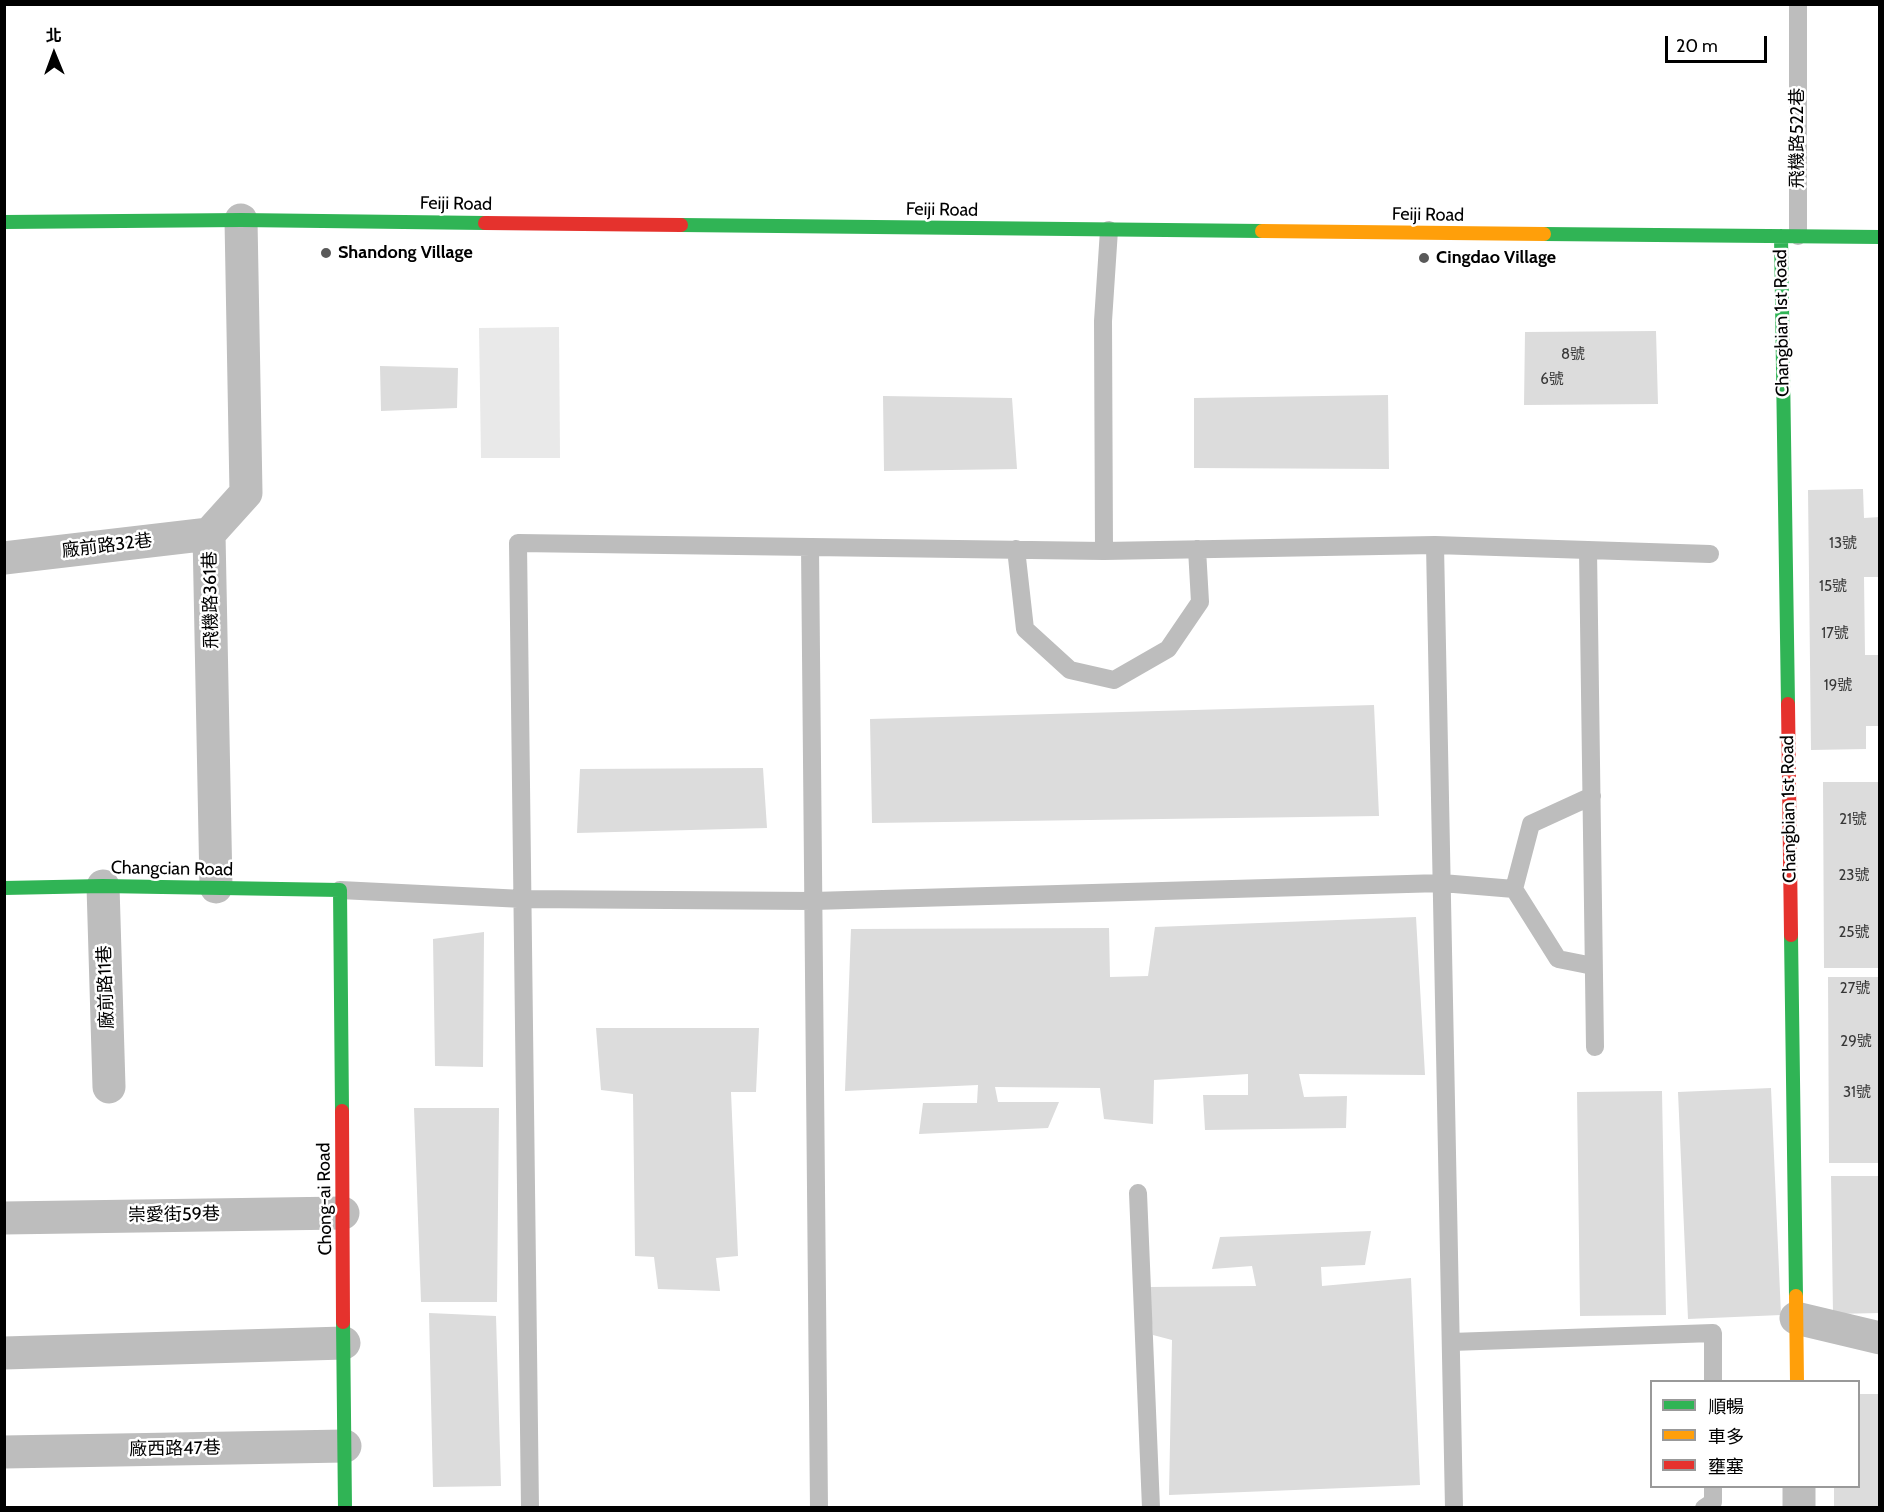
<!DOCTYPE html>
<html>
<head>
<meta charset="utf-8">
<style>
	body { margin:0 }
	#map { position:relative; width:1884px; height:1512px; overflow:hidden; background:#fff; font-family:Cabin,"Noto Sans TC",sans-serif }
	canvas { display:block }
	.frame { position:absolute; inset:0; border:6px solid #000; pointer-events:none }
	.legend { position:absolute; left:1650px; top:1380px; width:210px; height:108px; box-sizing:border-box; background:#fff; border:2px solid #999; margin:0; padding:8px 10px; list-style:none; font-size:18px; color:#000 }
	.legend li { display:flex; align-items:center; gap:12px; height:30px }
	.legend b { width:30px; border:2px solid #999 }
	.north { position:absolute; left:24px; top:24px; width:60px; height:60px; -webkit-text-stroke:4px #fff; paint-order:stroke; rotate:359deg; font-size:16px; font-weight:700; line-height:24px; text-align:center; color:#000 }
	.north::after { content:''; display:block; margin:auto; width:21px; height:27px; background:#000; clip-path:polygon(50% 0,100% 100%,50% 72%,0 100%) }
	.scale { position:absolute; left:1665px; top:36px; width:102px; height:27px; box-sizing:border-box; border:3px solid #000; border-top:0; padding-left:8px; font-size:18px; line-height:21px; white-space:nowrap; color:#000; -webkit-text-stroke:4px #fff; paint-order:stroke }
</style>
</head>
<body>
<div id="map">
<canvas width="1884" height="1512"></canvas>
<div class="frame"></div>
<ul class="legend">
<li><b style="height:8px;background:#30b455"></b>順暢</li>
<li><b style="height:8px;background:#ff9f0a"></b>車多</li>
<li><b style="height:8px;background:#e5322d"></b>壅塞</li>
</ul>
<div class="north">北</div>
<div class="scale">20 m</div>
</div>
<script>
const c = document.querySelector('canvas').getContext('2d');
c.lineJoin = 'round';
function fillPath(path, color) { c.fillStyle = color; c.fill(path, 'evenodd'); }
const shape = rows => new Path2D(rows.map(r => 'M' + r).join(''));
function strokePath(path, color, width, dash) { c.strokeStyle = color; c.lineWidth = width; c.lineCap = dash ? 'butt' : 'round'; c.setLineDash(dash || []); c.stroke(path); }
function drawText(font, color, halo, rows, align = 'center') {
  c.font = font + ' Cabin,"Noto Sans TC",sans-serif'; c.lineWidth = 5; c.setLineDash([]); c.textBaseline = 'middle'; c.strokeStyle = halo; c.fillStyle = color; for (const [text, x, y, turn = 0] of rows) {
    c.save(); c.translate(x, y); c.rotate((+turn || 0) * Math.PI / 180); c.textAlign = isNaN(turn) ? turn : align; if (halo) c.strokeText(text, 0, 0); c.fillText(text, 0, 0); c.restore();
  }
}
const green = shape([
	[559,327,560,458,481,458,479,328]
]);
const building = shape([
	[1656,331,1658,404,1524,405,1525,332],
	[380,366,458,368,457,408,381,411],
	[1388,395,1389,469,1194,468,1194,398],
	[883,396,1012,398,1017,469,884,471],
	[1863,489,1864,518,1880,517,1880,577,1864,577,1865,655,1880,655,1880,726,1866,726,1866,749,1811,750,1808,490],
	[1374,705,1379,816,872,823,870,719],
	[763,768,767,828,577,833,580,769],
	[1823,782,1880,782,1880,968,1824,968],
	[1416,917,1425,1075,1299,1074,1304,1097,1347,1096,1346,1128,1205,1130,1203,1095,1248,1095,1248,1074,1154,1080,1153,1124,1104,1119,1100,1088,995,1087,998,1102,1059,1102,1048,1128,919,1134,923,1103,977,1103,978,1085,845,1091,851,929,1109,928,1110,977,1148,976,1155,927],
	[484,932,483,1067,435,1066,433,939],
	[1828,977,1880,977,1880,1163,1829,1163],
	[596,1028,759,1028,756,1092,731,1092,738,1256,716,1258,720,1291,658,1289,654,1257,635,1256,633,1094,601,1090],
	[1771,1088,1781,1315,1688,1319,1678,1092],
	[1662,1091,1666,1315,1580,1316,1577,1092],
	[414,1108,499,1108,497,1302,421,1302],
	[1831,1176,1880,1176,1880,1313,1833,1314],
	[1371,1231,1365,1265,1321,1267,1322,1286,1411,1278,1420,1485,1169,1495,1172,1340,1153,1335,1149,1287,1256,1286,1252,1266,1212,1269,1220,1237],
	[429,1313,496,1316,501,1486,433,1487],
	[1858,1394,1880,1394,1880,1508,1834,1508,1834,1486,1858,1486]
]);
const lane = shape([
	[1798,236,1798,4],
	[1435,545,1710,554],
	[810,547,819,1508],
	[1016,549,1025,629,1070,670,1114,680,1168,649,1200,602,1197,549],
	[1588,550,1595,1047],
	[1104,551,1103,321,1109,230],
	[1514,889,1531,824,1592,796],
	[340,890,523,899,813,901,1442,883,1514,889,1558,959,1593,966],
	[1138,1193,1151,1508],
	[1451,1342,1713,1333,1713,1382],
	[530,1508,518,543,1104,551,1435,545,1454,1508],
	[1704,1508,1713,1502,1713,1486]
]);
const street = shape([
	[4,558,209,534],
	[103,886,109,1087],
	[216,887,209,534,246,493,241,220],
	[4,1218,343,1213],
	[1796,1318,1880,1338],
	[4,1353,344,1343],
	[4,1452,345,1446],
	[1799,1486,1799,1508]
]);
const fast = shape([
	[4,222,241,220,485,223],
	[681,225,1262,231],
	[1544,234,1880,237],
	[1781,236,1788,704],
	[4,888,103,886,340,890,342,1111],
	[1791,935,1796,1296],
	[343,1322,345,1508]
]);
const slow = shape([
	[1262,231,1544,234],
	[1796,1296,1797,1382]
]);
const jam = shape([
	[485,223,681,225],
	[1788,704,1791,935],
	[342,1111,343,1322]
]);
const markers = [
	[326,253,6,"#595959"],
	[1424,258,6,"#595959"]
];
const numberNames = [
	["8號",1573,355],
	["6號",1552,380],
	["13號",1843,544],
	["15號",1833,587],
	["17號",1835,634],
	["19號",1838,686],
	["21號",1853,820],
	["23號",1854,876],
	["25號",1854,933],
	["27號",1855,989],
	["29號",1856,1042],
	["31號",1857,1093]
];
const streetNames = [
	["飛機路522巷",1798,138,-90],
	["Feiji Road",456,204,1],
	["Feiji Road",942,210,1],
	["Feiji Road",1428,215,1],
	["Changbian 1st Road",1782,323,-91],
	["廠前路32巷",107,546,-7],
	["飛機路361巷",211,600,-91],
	["Changbian 1st Road",1789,809,-91],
	["Changcian Road",172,869,1],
	["廠前路11巷",106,987,-92],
	["Chong-ai Road",325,1199,-91],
	["崇愛街59巷",174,1215,-1],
	["廠西路47巷",175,1449,-1]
];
const poiNames = [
	["Shandong Village",338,253],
	["Cingdao Village",1436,258]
];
fillPath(green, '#e9e9e9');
fillPath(building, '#dcdcdc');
strokePath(lane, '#bdbdbd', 18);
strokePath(street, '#bdbdbd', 33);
strokePath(fast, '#30b455', 14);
strokePath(slow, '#ff9f0a', 14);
strokePath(jam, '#e5322d', 14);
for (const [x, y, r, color] of markers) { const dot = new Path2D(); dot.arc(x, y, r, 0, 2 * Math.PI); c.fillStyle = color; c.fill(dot); strokePath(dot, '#fff', 2); }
drawText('15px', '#373737', null, numberNames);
drawText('18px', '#000', '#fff', streetNames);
drawText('bold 18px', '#000', '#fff', poiNames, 'left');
</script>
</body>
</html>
